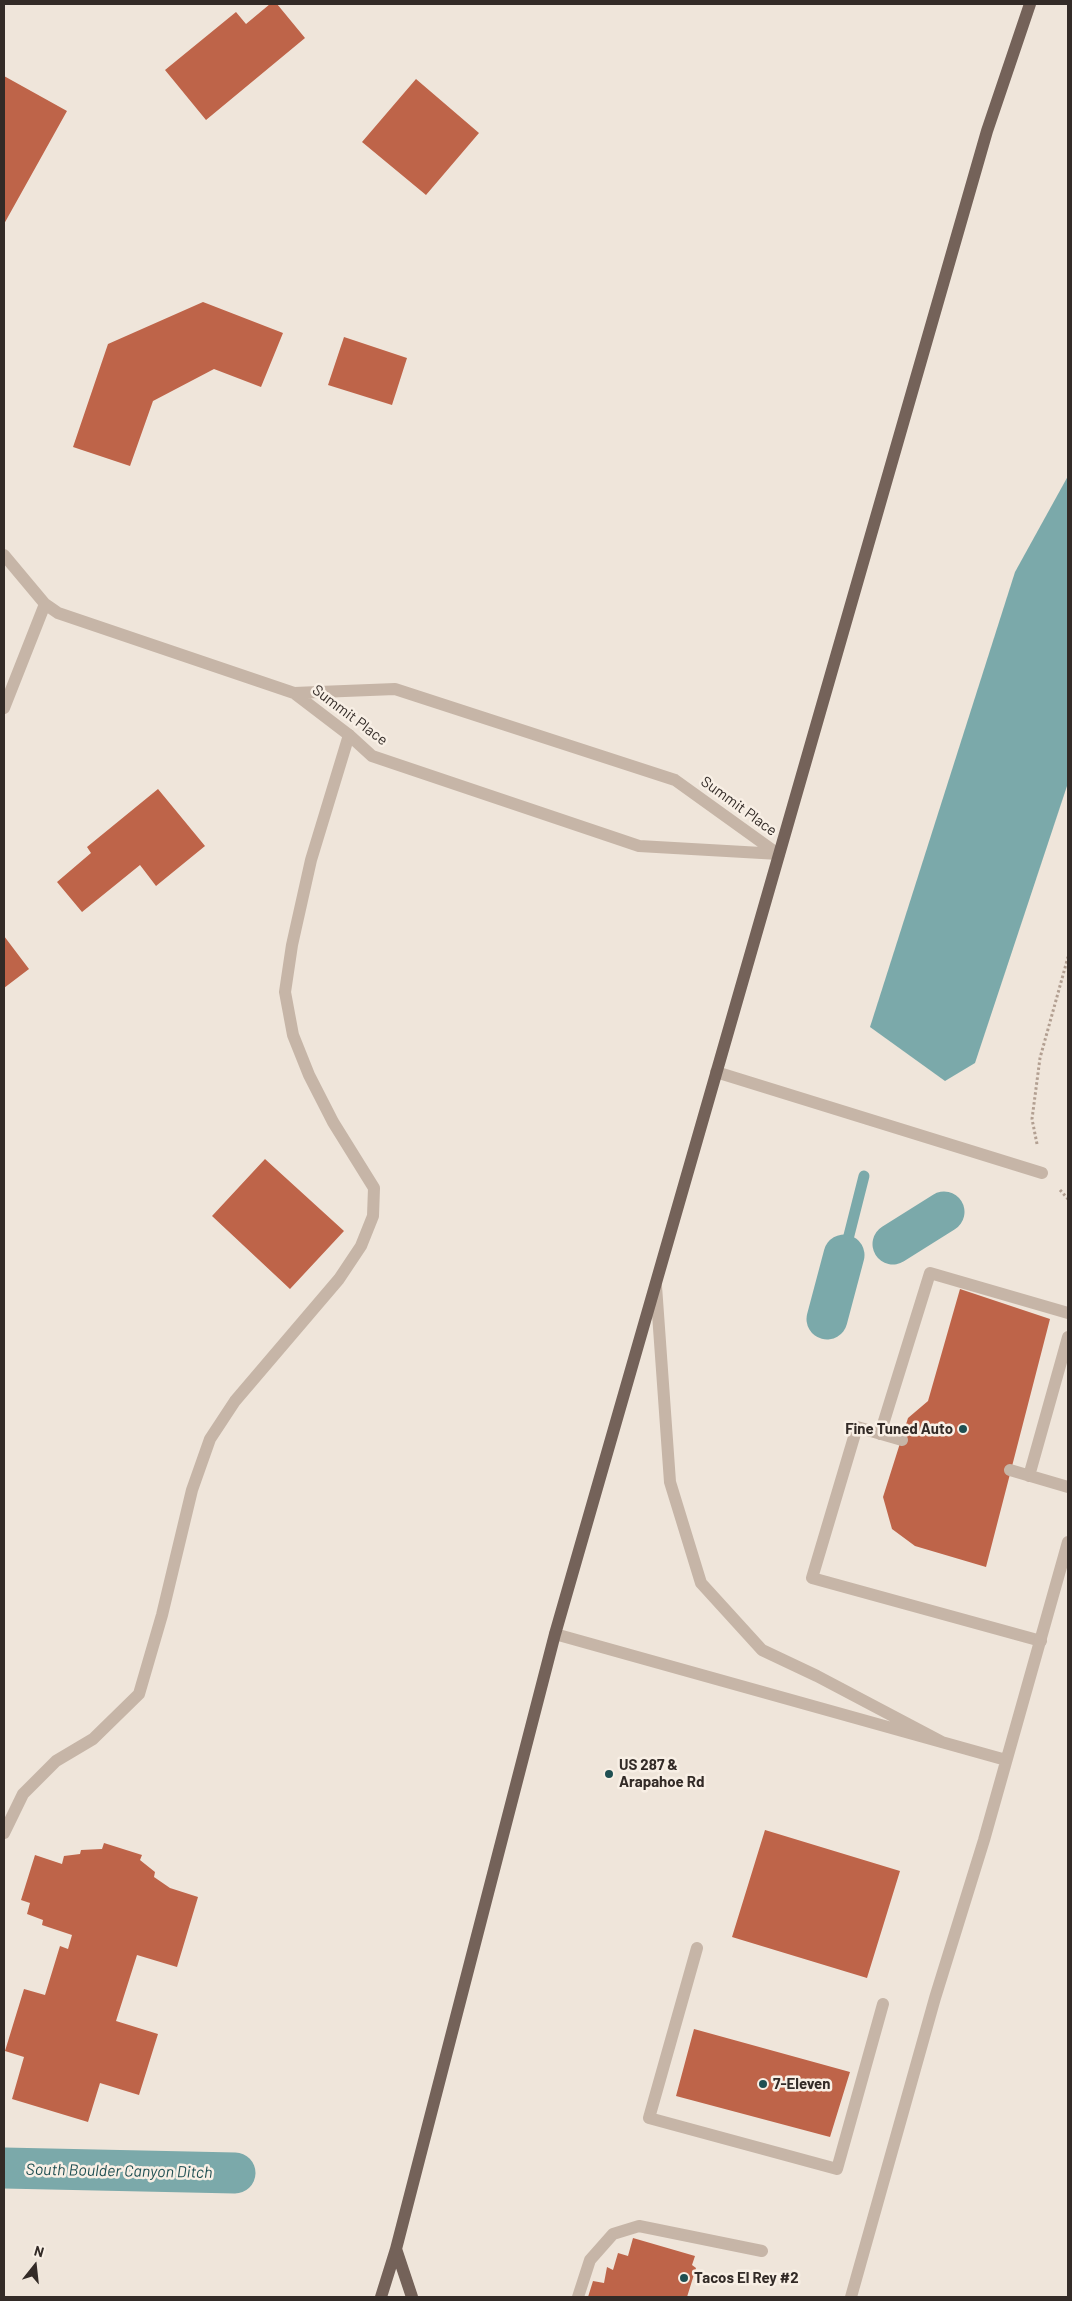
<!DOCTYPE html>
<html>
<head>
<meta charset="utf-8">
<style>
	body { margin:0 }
	#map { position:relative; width:1072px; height:2301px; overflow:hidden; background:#efe5da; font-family:Barlow,sans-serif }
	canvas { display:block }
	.frame { position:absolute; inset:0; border:5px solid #332b27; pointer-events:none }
	.north { position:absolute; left:10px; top:2241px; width:50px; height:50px; -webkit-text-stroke:4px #f8efe5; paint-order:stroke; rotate:16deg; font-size:14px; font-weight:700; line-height:20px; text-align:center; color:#332b27 }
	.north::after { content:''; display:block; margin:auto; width:18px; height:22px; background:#332b27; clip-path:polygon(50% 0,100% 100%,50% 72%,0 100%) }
</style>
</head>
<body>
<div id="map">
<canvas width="1072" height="2301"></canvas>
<div class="frame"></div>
<div class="north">N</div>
</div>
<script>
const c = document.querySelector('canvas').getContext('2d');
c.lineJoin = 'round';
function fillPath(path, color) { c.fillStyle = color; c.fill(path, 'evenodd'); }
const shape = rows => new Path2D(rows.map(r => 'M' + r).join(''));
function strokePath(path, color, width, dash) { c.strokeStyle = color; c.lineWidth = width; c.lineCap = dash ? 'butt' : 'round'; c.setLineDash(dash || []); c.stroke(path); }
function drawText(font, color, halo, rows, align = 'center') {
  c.font = font + ' Barlow,sans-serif'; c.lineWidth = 5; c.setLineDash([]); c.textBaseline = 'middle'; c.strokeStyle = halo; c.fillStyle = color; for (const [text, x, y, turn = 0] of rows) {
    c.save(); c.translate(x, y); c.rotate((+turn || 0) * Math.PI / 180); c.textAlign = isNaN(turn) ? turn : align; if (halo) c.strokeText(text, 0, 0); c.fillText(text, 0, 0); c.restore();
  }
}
const water = shape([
	[1068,476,1068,783,975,1063,945,1081,870,1027,1015,572]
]);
const stream = shape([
	[844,1255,864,1176]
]);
const canal = shape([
	[893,1244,944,1212],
	[827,1319,844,1255],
	[4,2168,235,2173]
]);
const building = shape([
	[270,4,277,4,305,38,206,120,165,70,236,12,246,24],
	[4,76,67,111,4,224],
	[416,79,479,133,426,195,362,142],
	[203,302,283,333,261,387,214,369,153,401,130,466,73,447,108,344],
	[344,337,407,358,392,405,328,385],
	[158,789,205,846,156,886,140,865,82,912,57,882,91,853,87,847],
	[4,936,29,969,4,988],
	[265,1159,344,1231,290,1289,212,1216],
	[960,1289,1050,1319,986,1567,915,1546,892,1529,883,1497,908,1418,928,1401],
	[765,1830,900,1871,867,1978,732,1937],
	[104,1843,142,1855,140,1860,155,1872,154,1877,170,1888,198,1897,177,1967,137,1955,116,2021,158,2034,139,2095,100,2083,88,2122,12,2099,24,2057,5,2051,24,1989,45,1995,60,1946,68,1949,72,1935,42,1925,43,1920,27,1914,30,1903,21,1900,35,1855,62,1864,64,1856,80,1854,81,1850,102,1849],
	[694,2029,850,2072,830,2137,676,2096],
	[633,2238,695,2256,692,2265,696,2268,687,2297,588,2297,593,2281,604,2283,607,2267,613,2270,618,2253,628,2256]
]);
const path = shape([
	[1037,1144,1032,1119,1040,1058,1068,957],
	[1060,1190,1068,1199]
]);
const service = shape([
	[716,1072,1042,1173],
	[880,1434,930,1273,1068,1313],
	[902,1440,857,1427,812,1578,1041,1641],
	[1010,1470,1068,1487],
	[1029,1476,1068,1337],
	[4,1833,23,1794,56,1761,93,1739,139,1694,162,1615,192,1490,210,1439,235,1401,339,1279,361,1246,373,1216,374,1188,333,1122,309,1075,293,1035,285,992,292,945,311,860,349,735],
	[697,1948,649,2118,837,2169,883,2004],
	[578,2297,590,2260,613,2234,639,2226,762,2251]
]);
const minor = shape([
	[4,555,45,604,58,613,294,693,349,735,372,756,639,846,779,854],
	[294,693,395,689,675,780,778,854],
	[4,708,45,604],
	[656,1286,670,1482,701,1583,762,1650,817,1676,942,1742],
	[555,1634,1006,1760],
	[851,2297,935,1998,984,1840,1068,1542]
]);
const primary = shape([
	[396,2249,412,2297],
	[381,2297,396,2249,555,1634,987,131,1030,4]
]);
const markers = [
	[963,1429,5,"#1f4f52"],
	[609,1774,5,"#1f4f52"],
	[763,2084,5,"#1f4f52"],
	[684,2278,5,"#1f4f52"]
];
const streetNames = [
	["Summit Place",350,715,37],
	["Summit Place",739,806,36]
];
const poiNames = [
	["Fine Tuned Auto",953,1429,"right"],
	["US 287 &",619,1765],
	["Arapahoe Rd",619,1782],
	["7-Eleven",773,2084],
	["Tacos El Rey #2",694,2278]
];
const waterNames = [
	["South Boulder Canyon Ditch",119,2171,1]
];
fillPath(water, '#7ba9aa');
strokePath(stream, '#7ba9aa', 11);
strokePath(canal, '#7ba9aa', 41);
fillPath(building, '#be6449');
strokePath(path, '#b29f91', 3, [2.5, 2.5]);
strokePath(service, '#c6b5a7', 12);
strokePath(minor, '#c6b5a7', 12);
strokePath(primary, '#746259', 12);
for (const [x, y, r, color] of markers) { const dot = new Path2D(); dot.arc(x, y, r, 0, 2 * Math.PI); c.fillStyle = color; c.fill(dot); strokePath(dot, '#f8efe5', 2); }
drawText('15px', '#332b27', '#f8efe5', streetNames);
drawText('bold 15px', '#332b27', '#f8efe5', poiNames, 'left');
drawText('italic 16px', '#1f4f52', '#f8efe5', waterNames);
</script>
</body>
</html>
